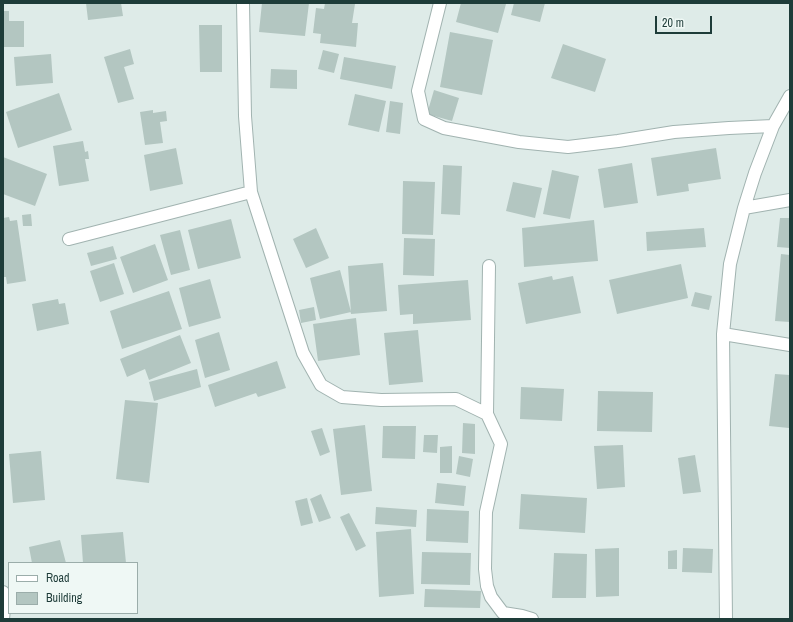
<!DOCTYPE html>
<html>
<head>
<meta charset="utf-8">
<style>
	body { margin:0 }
	#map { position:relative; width:793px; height:622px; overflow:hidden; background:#deebe8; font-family:"Archivo Narrow",sans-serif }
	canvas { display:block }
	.frame { position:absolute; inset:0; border:4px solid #1e3c39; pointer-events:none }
	.legend { position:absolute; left:8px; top:562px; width:130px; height:52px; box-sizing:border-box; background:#eff8f5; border:1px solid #9badaa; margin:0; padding:5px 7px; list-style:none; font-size:12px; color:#1e3c39 }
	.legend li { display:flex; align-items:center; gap:8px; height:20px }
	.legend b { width:20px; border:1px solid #9badaa }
	.scale { position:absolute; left:655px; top:16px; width:57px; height:18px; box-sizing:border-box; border:2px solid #1e3c39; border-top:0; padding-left:5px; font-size:12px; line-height:14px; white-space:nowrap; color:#1e3c39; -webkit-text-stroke:3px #eff8f5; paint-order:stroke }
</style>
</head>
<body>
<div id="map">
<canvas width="793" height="622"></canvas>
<div class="frame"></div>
<ul class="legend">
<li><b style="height:5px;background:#fff"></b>Road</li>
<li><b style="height:11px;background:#b3c6c1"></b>Building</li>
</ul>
<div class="scale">20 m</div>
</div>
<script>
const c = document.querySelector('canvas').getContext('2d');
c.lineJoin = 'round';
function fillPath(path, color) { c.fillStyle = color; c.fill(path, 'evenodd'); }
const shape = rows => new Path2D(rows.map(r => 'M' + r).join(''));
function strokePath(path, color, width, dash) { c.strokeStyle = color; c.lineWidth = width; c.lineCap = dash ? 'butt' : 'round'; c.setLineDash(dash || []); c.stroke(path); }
const building = shape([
	[86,3,121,3,123,16,88,20],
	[262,3,309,3,305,36,259,32],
	[325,3,355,4,352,23,358,23,356,47,320,43,321,34,313,33,316,8,324,9],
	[461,3,506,4,498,33,456,22],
	[514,3,545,3,540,22,511,15],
	[3,11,9,11,9,21,24,21,24,47,3,47],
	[199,25,222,25,222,72,200,72],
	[450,32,493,40,482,95,440,87],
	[563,44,606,59,595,92,551,78],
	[130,49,134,64,124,67,134,99,118,103,104,57],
	[323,50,339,54,334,73,318,69],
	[51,54,53,83,16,86,14,57],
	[344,57,396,66,392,89,340,79],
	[271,69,297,70,297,89,270,88],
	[434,90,459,98,452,121,427,114],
	[59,93,72,130,18,148,6,112],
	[355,94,386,101,379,132,348,125],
	[390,101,403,103,400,134,386,132],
	[153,110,153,113,166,111,167,121,160,122,163,143,145,145,140,112],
	[83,141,85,152,88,151,89,159,85,159,89,181,59,186,53,146],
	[176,148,183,184,150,191,144,155],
	[716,148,721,179,688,184,689,191,657,196,651,158],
	[3,157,47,174,35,206,3,194],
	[632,163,638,203,604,208,598,169],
	[443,165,462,166,460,215,441,214],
	[552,170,579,176,570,219,543,214],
	[403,181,435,182,433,235,402,234],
	[513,182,542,188,535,218,506,211],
	[31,214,32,226,23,226,22,215],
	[9,217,10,221,17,220,26,281,7,284,6,277,3,277,3,218],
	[780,218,790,218,790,248,777,247],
	[231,219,241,258,198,269,188,230],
	[594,220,598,261,524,267,522,228],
	[316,228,329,258,306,268,293,239],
	[704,228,706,247,647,251,646,232],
	[180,230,190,270,171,275,160,235],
	[404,238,435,239,434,276,403,275],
	[155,244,168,280,133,293,120,257],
	[113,246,117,259,91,266,87,253],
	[781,254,790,255,790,322,775,321],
	[114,263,124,294,100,302,90,271],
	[383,263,387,311,351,314,348,266],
	[681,264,688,298,617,314,609,280],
	[340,270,351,312,320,319,310,278],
	[552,276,553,280,573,276,581,313,526,324,518,283],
	[210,279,221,318,189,327,179,288],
	[468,280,471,320,413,324,413,314,400,315,398,285],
	[169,291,182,329,122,349,110,311],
	[695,292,712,296,709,310,691,306],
	[58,299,59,304,65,303,69,324,37,331,32,304],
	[314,307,316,320,301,323,299,310],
	[356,318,360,355,318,361,313,324],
	[418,330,423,382,389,385,384,333],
	[219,332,230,370,205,378,195,340],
	[180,335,191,363,149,380,145,369,127,377,120,359],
	[277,361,286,388,258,397,256,393,215,407,208,385],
	[197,369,201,387,154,401,149,382],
	[775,374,790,375,790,416,789,428,769,426],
	[521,387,564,389,562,421,520,419],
	[598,391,653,392,652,432,597,431],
	[125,400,158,403,149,483,116,479],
	[463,423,475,424,475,454,462,453],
	[365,425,372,491,341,495,333,429],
	[383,426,416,426,415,459,382,458],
	[322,428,330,452,320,456,311,431],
	[424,435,438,435,437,453,423,452],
	[623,445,625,487,597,489,594,446],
	[452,446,452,473,440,473,440,447],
	[41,451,45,500,13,503,9,454],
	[695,455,701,492,683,494,678,458],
	[459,456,473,459,470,477,456,474],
	[437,483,466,486,464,506,435,503],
	[321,494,331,518,319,522,310,499],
	[521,494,587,498,585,533,519,529],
	[307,498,313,523,301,526,295,501],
	[376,507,417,510,416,527,375,524],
	[427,509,469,511,468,543,426,541],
	[349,513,366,546,356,551,340,517],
	[411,529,414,594,379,597,376,532],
	[123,532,126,563,83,563,81,535],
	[60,540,66,563,32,563,29,547],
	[619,548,619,596,596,597,595,549],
	[683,548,713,549,712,573,682,572],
	[677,550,677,569,668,569,668,551],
	[422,552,471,553,470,585,421,584],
	[554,553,587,554,586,598,552,598],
	[425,589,481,591,480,608,424,607]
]);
const minor = shape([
	[243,3,245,116,251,192,303,353,321,385,342,397,381,400,456,399,487,414,501,444,486,512,485,569,487,586,491,597,503,613,522,616,532,619],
	[440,3,418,91,424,119,444,128,519,142,568,147,618,141,674,132,729,128,773,126],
	[744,208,790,200],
	[69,239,251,192],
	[723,334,790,345],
	[487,414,489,266],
	[3,592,4,609,3,619],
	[726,619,723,334,730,264,744,208,755,173,773,126,790,96]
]);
fillPath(building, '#b3c6c1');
strokePath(minor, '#a1b3b0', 14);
strokePath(minor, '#fff', 12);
</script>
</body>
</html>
